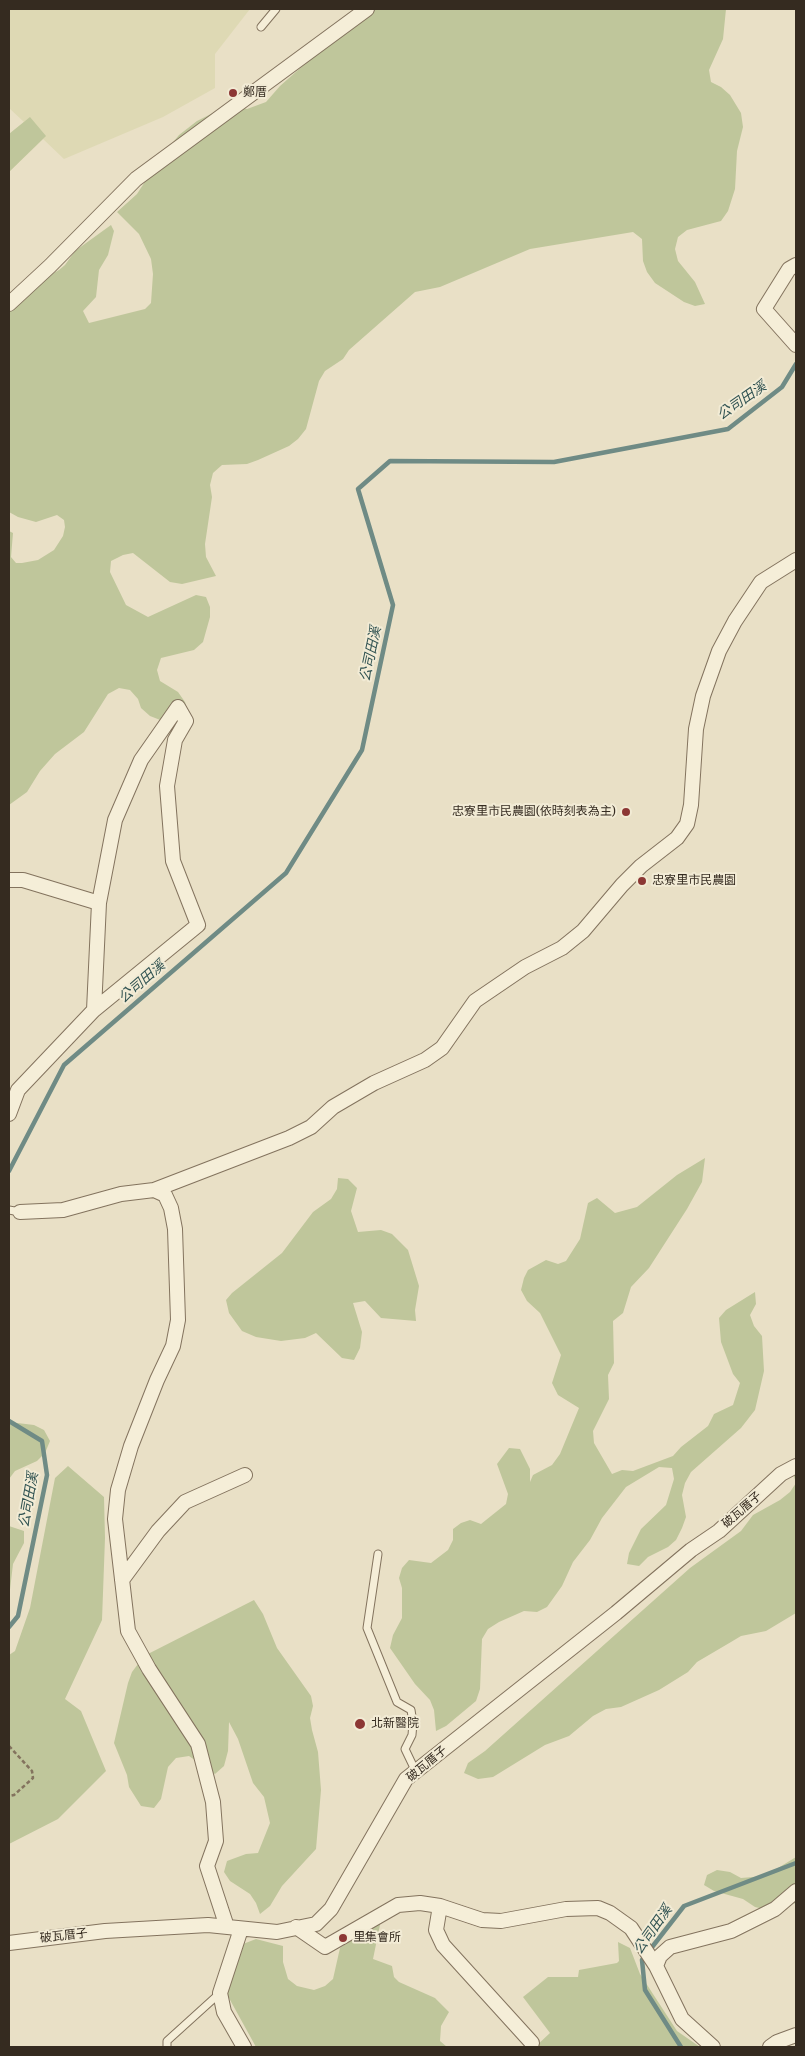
<!DOCTYPE html>
<html>
<head>
<meta charset="utf-8">
<style>
	body { margin:0 }
	#map { position:relative; width:805px; height:2056px; overflow:hidden; background:#e9e0c6; font-family:"Noto Serif",serif }
	canvas { display:block }
	.frame { position:absolute; inset:0; border:10px solid #352b20; pointer-events:none }
</style>
</head>
<body>
<div id="map">
<canvas width="805" height="2056"></canvas>
<div class="frame"></div>
</div>
<script>
const c = document.querySelector('canvas').getContext('2d');
c.lineJoin = 'round';
function fillPath(path, color) { c.fillStyle = color; c.fill(path, 'evenodd'); }
const shape = rows => new Path2D(rows.map(r => 'M' + r).join(''));
function strokePath(path, color, width, dash) { c.strokeStyle = color; c.lineWidth = width; c.lineCap = dash ? 'butt' : 'round'; c.setLineDash(dash || []); c.stroke(path); }
function drawText(font, color, halo, rows, align = 'center') {
  c.font = font + ' "Noto Serif","Noto Sans TC",serif'; c.lineWidth = 4; c.setLineDash([]); c.textBaseline = 'middle'; c.strokeStyle = halo; c.fillStyle = color; for (const [text, x, y, turn = 0] of rows) {
    c.save(); c.translate(x, y); c.rotate((+turn || 0) * Math.PI / 180); c.textAlign = isNaN(turn) ? turn : align; if (halo) c.strokeText(text, 0, 0); c.fillText(text, 0, 0); c.restore();
  }
}
const farmland = shape([
	[9,9,250,9,215,54,215,88,163,117,64,159,43,139,9,172,9,134,24,122,9,108]
]);
const green = shape([
	[367,9,726,9,723,39,709,70,711,82,721,87,730,95,741,113,743,127,737,151,735,189,728,211,721,221,687,230,678,237,675,249,678,261,695,282,705,304,695,306,684,302,655,283,647,272,643,261,642,239,633,232,530,249,440,287,415,292,349,350,343,359,325,371,319,381,306,429,298,439,289,446,258,460,247,464,222,465,213,473,210,485,212,497,205,544,206,557,216,576,182,584,170,582,133,553,123,555,111,561,110,572,126,605,148,617,196,595,206,597,210,607,210,617,203,642,194,650,161,658,157,670,160,681,178,692,185,702,188,712,181,728,150,716,141,708,138,699,130,690,119,688,108,694,84,732,55,754,40,771,27,792,9,805,9,531,13,533,11,557,16,563,22,563,38,560,54,550,63,536,65,527,64,520,57,515,36,522,18,517,9,512,9,298,59,270,65,265,75,251,111,225,114,231,108,255,99,270,96,297,83,311,89,323,145,309,151,303,153,274,151,259,139,234,117,212,137,194,161,157,179,135,197,121,231,104,247,109,266,102,280,86],
	[30,117,46,136,9,172,9,134],
	[705,1158,702,1182,687,1209,649,1268,631,1287,623,1313,613,1321,614,1363,608,1375,609,1399,593,1431,594,1443,612,1474,622,1470,633,1471,673,1456,681,1447,708,1426,714,1414,733,1405,740,1383,733,1374,721,1342,719,1318,726,1310,755,1292,756,1304,750,1315,754,1326,762,1336,764,1371,755,1410,741,1428,691,1472,685,1483,682,1495,686,1517,682,1528,676,1540,668,1547,648,1557,639,1566,627,1564,629,1553,641,1529,666,1505,674,1479,672,1468,659,1467,626,1487,602,1518,590,1540,573,1562,562,1586,547,1607,537,1612,524,1611,499,1622,488,1629,482,1639,480,1689,476,1701,446,1726,436,1731,434,1710,430,1700,415,1684,390,1648,393,1635,402,1618,402,1588,399,1578,402,1568,409,1560,431,1563,448,1550,453,1540,453,1529,461,1523,470,1520,481,1524,506,1504,508,1494,497,1464,509,1448,520,1449,530,1469,530,1482,533,1475,552,1465,560,1454,579,1408,558,1395,552,1383,561,1355,540,1313,527,1301,521,1290,524,1278,528,1270,546,1260,558,1264,566,1261,580,1239,588,1203,597,1198,615,1213,637,1207,677,1175],
	[338,1178,348,1179,357,1188,351,1211,358,1232,381,1230,392,1234,408,1250,419,1286,415,1310,416,1321,381,1318,365,1301,353,1303,362,1332,360,1348,354,1360,342,1358,316,1333,305,1338,281,1341,256,1337,242,1331,229,1313,226,1300,232,1293,282,1253,313,1212,331,1199,337,1189],
	[9,1422,34,1425,44,1430,50,1441,45,1453,37,1461,15,1471,9,1479],
	[68,1466,104,1497,105,1538,102,1620,65,1699,81,1711,106,1771,58,1819,9,1844,9,1655,15,1651,30,1608,55,1478],
	[796,1466,796,1613,766,1631,741,1636,731,1642,697,1662,688,1672,659,1690,621,1707,606,1709,593,1716,569,1736,545,1745,493,1777,478,1779,464,1773,468,1763,485,1751,690,1568,741,1531,753,1515,780,1500,790,1492,796,1483,793,1473],
	[9,1526,24,1531,24,1543,13,1564,9,1598],
	[254,1600,263,1614,277,1648,311,1696,313,1706,310,1718,312,1730,318,1752,321,1790,316,1849,282,1886,270,1906,260,1914,256,1903,250,1894,230,1881,224,1872,227,1861,246,1854,258,1853,270,1823,264,1797,253,1783,238,1739,229,1722,228,1751,224,1766,215,1774,189,1756,176,1758,168,1767,161,1799,154,1808,141,1806,129,1787,127,1775,114,1743,128,1683,132,1672,144,1656],
	[796,1857,796,1904,790,1902,768,1910,755,1907,743,1899,714,1891,704,1885,707,1875,717,1870,730,1872,741,1878,765,1876],
	[381,1920,373,1959,392,1966,394,1977,399,1982,435,1998,449,2012,441,2026,440,2041,447,2047,256,2047,224,1989,243,1944,256,1939,283,1946,283,1962,288,1979,297,1986,314,1990,325,1986,333,1979,340,1948],
	[618,1942,630,1948,640,1974,677,2031,700,2047,535,2047,550,2033,523,1997,548,1977,578,1977,579,1970,617,1963,619,1961]
]);
const stream = shape([
	[9,1171,64,1065,286,873,362,750,393,605,358,489,390,461,554,462,728,429,782,387,796,364],
	[9,1421,42,1441,47,1475,18,1616,9,1627],
	[681,2047,645,1990,642,1960,684,1906,796,1863]
]);
const path = shape([
	[9,1746,32,1771,33,1778,14,1795,9,1796]
]);
const service = shape([
	[261,27,276,9],
	[9,1210,20,1212],
	[378,1554,367,1628,397,1702,411,1710,413,1723,412,1735,405,1749,416,1772],
	[167,2047,167,2041,220,1993]
]);
const minor = shape([
	[796,265,789,269,764,309,796,345],
	[9,304,50,266,136,179,367,9],
	[9,880,23,880,99,903],
	[9,1114,18,1090,94,1010,198,925,173,861,167,786,175,740,186,721,178,707,141,760,115,820,99,903,94,1010],
	[154,1190,289,1138,311,1127,333,1107,374,1083,425,1060,442,1048,475,1001,525,967,562,948,583,931,622,885,641,866,677,838,687,824,691,805,696,729,703,696,719,651,735,621,761,582,796,560],
	[20,1212,63,1210,121,1194,154,1190,165,1195,171,1208,175,1229,178,1320,173,1346,157,1380,131,1446,118,1490,115,1519,128,1631,149,1669,198,1744,213,1802,216,1841,207,1866,227,1927],
	[122,1580,158,1531,185,1502,245,1475],
	[440,1906,436,1930,443,1945,532,2043],
	[296,1927,325,1947,398,1905,420,1903,440,1906,482,1920,501,1921,566,1909,598,1908,610,1913,631,1928,656,1966,682,2019,713,2047],
	[241,1929,220,1993,224,2012,244,2047],
	[9,1943,105,1931,208,1925,277,1932,316,1924,331,1909,406,1779,616,1613,691,1550,719,1531,781,1474,796,1466],
	[656,1966,660,1956,670,1947,731,1931,775,1909,796,1891],
	[770,2047,777,2042,796,2035]
]);
const markers = [
	[233,93,5,"#8c3734"],
	[626,812,5,"#8c3734"],
	[642,881,5,"#8c3734"],
	[360,1724,6,"#8c3734"],
	[343,1938,5,"#8c3734"]
];
const poiNames = [
	["鄭厝",243,93],
	["忠寮里市民農園(依時刻表為主)",616,812,"right"],
	["忠寮里市民農園",652,881],
	["北新醫院",371,1724],
	["里集會所",353,1938]
];
const streetNames = [
	["破瓦厝子",742,1510,-41],
	["破瓦厝子",427,1764,-40],
	["破瓦厝子",64,1936,-7]
];
const waterNames = [
	["公司田溪",742,401,-35],
	["公司田溪",371,654,-78],
	["公司田溪",142,982,-41],
	["公司田溪",29,1500,-80],
	["公司田溪",653,1930,-55]
];
fillPath(farmland, '#ded9b4');
fillPath(green, '#bfc69b');
strokePath(stream, '#6f8b85', 4.5);
strokePath(service, '#83735e', 9);
strokePath(minor, '#83735e', 16);
strokePath(path, '#83735e', 2.5, [4, 2.5]);
strokePath(service, '#f5eed8', 7);
strokePath(minor, '#f5eed8', 14);
for (const [x, y, r, color] of markers) { const dot = new Path2D(); dot.arc(x, y, r, 0, 2 * Math.PI); c.fillStyle = color; c.fill(dot); strokePath(dot, '#f2ebd5', 2); }
drawText('12px', '#352b20', '#f2ebd5', poiNames, 'left');
drawText('12px', '#352b20', '#f2ebd5', streetNames);
drawText('italic 14px', '#315352', '#f2ebd5', waterNames);
</script>
</body>
</html>
